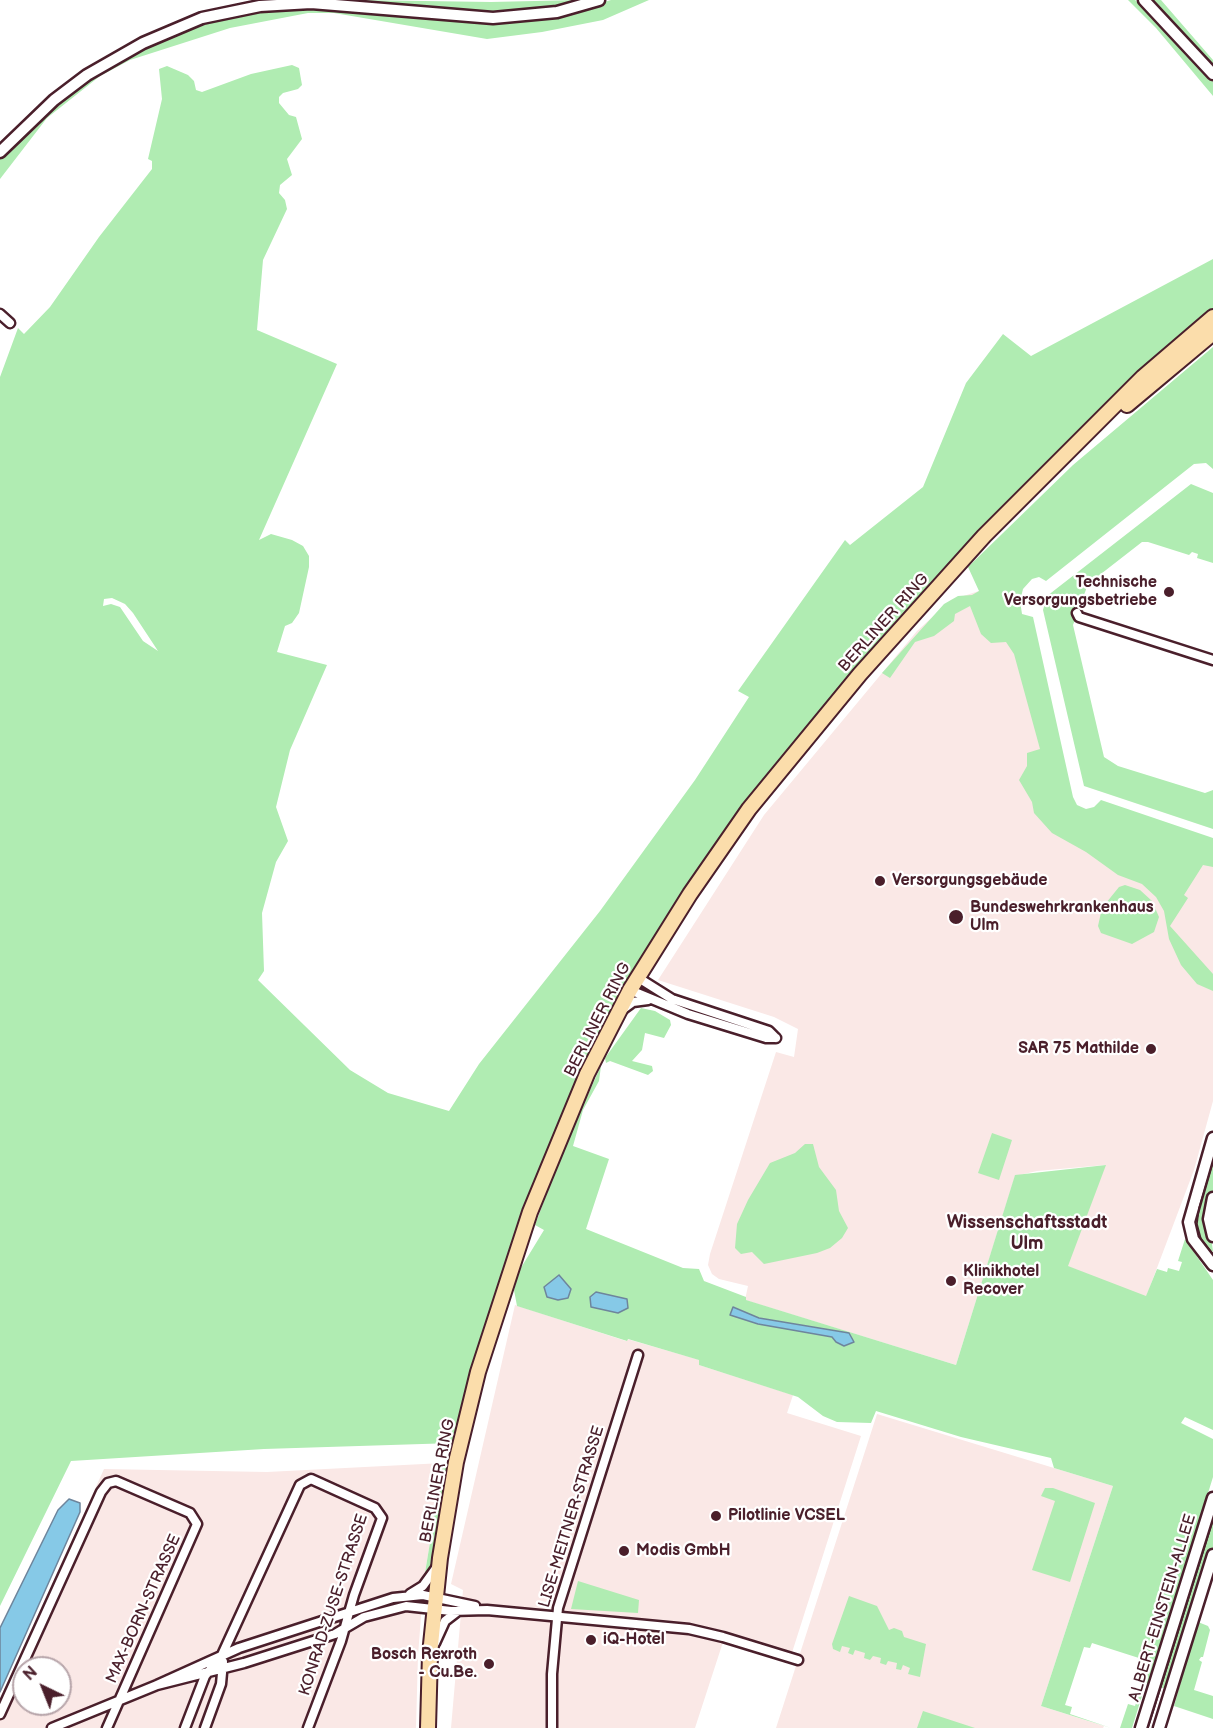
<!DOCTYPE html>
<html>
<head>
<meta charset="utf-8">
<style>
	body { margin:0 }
	#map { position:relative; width:1213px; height:1728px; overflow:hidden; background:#fff; font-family:"Balsamiq Sans",sans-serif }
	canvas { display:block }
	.north { position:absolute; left:12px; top:1656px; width:60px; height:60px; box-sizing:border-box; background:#fff; border:2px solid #b7a5aa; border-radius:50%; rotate:317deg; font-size:16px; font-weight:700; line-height:24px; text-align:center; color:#4a1f2b }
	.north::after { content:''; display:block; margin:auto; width:21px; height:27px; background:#4a1f2b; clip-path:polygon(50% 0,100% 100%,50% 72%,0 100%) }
</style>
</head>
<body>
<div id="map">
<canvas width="1213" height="1728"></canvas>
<div class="north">N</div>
</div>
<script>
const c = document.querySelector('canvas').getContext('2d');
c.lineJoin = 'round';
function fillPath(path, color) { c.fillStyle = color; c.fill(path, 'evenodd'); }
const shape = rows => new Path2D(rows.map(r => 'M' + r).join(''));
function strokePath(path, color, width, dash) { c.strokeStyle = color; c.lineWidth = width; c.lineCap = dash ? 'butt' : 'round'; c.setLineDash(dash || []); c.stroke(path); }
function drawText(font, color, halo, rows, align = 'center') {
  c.font = font + ' "Balsamiq Sans",sans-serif'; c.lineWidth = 4.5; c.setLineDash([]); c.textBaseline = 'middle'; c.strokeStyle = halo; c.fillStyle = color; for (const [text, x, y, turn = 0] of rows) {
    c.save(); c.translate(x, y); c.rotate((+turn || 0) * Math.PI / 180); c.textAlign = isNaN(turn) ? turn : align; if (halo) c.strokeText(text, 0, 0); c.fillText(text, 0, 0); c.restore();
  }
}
const built = shape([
	[979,591,1025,645,1060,818,1213,853,1213,1101,1194,1170,1146,1297,1067,1266,1105,1165,1037,1171,1015,1176,956,1365,745,1300,748,1286,719,1279,712,1274,708,1265,710,1254,776,1052,794,1057,798,1029,774,1017,658,980,764,815,917,631,951,600],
	[515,1305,626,1341,627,1339,700,1360,699,1365,793,1395,787,1413,861,1436,789,1662,723,1642,695,1728,451,1728,463,1590,451,1584],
	[877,1414,1113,1486,1041,1706,1104,1726,1103,1728,776,1728],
	[443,1463,424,1579,418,1655,416,1728,0,1728,0,1699,104,1469,267,1472],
	[24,1668,60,1668,60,1704,24,1704]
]);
const green = shape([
	[356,0,491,2,579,0,556,7,493,13],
	[611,0,649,0,603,20,542,32,487,39,334,13,308,13,230,28,130,60,100,76,47,118,0,179,0,158,56,103,113,63,175,34,227,16,313,7,493,22,558,16],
	[1128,0,1135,0,1157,20,1202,69,1213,82,1213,96,1156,28],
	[1150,0,1161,0,1213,60,1213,68],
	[292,65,299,68,302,85,298,89,283,93,279,97,279,103,289,115,296,117,302,139,287,159,292,175,280,185,279,193,285,200,287,209,263,260,257,330,337,364,259,540,271,534,292,540,303,546,309,556,309,567,299,613,292,623,285,626,277,652,327,665,290,750,276,807,288,841,276,862,262,913,264,971,258,980,350,1070,388,1093,449,1111,479,1064,600,911,695,780,749,697,738,691,845,540,850,545,923,487,966,383,1003,334,1031,356,1213,259,1213,310,1138,374,747,805,685,888,624,990,581,1071,523,1209,470,1380,454,1443,264,1449,71,1461,0,1606,0,377,18,328,24,334,50,307,99,237,152,169,152,161,148,159,162,99,159,69,167,66,188,75,194,81,196,90,202,92,251,74],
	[112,598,125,604,133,613,158,651,143,641,120,607,111,604,103,606,104,599],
	[1213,347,1213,469,1206,463,1194,464,1046,581,1039,577,1032,579,1023,589,1020,601,1022,614,1033,617,1073,797,1077,805,1086,809,1094,807,1101,800,1213,838,1213,867,1203,865,1184,895,1188,898,1170,926,1213,974,1213,991,1197,984,1181,965,1169,939,1164,911,1156,897,1142,884,1118,875,1086,852,1052,833,1034,813,1032,802,1019,780,1027,766,1027,753,1040,749,1014,654,1006,642,991,643,981,634,970,606,955,614,954,621,934,636,915,642,890,678,882,673,944,604,958,596,972,595,979,591,968,567,1073,465],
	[1191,484,1213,493,1213,563,1197,558,1198,554,1192,552,1189,555,1148,542,1142,542,1088,584,1073,625,1104,757,1118,766,1205,793,1213,790,1213,829,1084,786,1043,610,1047,596],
	[1125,885,1140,890,1152,901,1159,917,1154,932,1132,944,1101,933,1098,926,1102,908,1119,887],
	[641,1008,655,1011,670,1020,671,1025,664,1038,645,1033,642,1050,632,1061,652,1066,653,1071,648,1075,610,1061,606,1063,605,1058],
	[601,1066,599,1081,583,1110,573,1146,609,1159,586,1229,683,1268,699,1269,704,1281,746,1297,746,1300,956,1365,1015,1175,1106,1165,1068,1266,1146,1296,1157,1269,1167,1272,1168,1268,1179,1271,1182,1262,1178,1261,1185,1239,1213,1280,1213,1430,1185,1417,1181,1423,1213,1439,1213,1477,1149,1684,1146,1683,1132,1728,1120,1728,1128,1704,1135,1706,1147,1668,1141,1666,1142,1659,1092,1643,1090,1648,1084,1647,1065,1705,1072,1707,1070,1714,1111,1728,1041,1706,1113,1486,1054,1468,1051,1458,961,1437,876,1411,871,1423,837,1422,823,1416,798,1397,699,1365,699,1360,628,1339,627,1341,517,1306,514,1290,519,1271,544,1230,535,1225,567,1140],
	[734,1307,759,1318,849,1333,836,1342,832,1337,758,1324,731,1315],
	[992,1133,1012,1140,999,1180,978,1173],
	[805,1144,813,1144,819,1167,836,1190,839,1211,848,1228,842,1238,830,1248,817,1253,764,1264,752,1252,741,1254,735,1248,737,1224,748,1200,770,1163,795,1153],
	[1213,1145,1213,1191,1207,1209,1213,1251,1208,1255,1199,1244,1191,1218],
	[443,1463,450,1463,432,1564,424,1579],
	[1045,1488,1053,1488,1095,1503,1070,1582,1032,1570,1055,1501,1041,1496],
	[1213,1505,1213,1547,1169,1690,1157,1686],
	[578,1581,639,1600,638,1613,571,1609],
	[849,1596,877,1606,889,1630,894,1628,902,1631,904,1637,926,1644,920,1677,908,1674,910,1668,903,1665,901,1670,896,1669,897,1663,888,1661,886,1665,880,1663,881,1658,873,1656,870,1660,864,1658,865,1653,855,1650,853,1655,848,1653,850,1648,842,1646,840,1652,833,1649,832,1644],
	[1198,1622,1208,1626,1210,1630,1203,1657,1201,1657,1199,1660,1202,1662,1194,1690,1213,1696,1213,1719,1174,1706],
	[923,1711,975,1728,917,1728]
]);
const water = shape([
	[559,1275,571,1289,568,1298,558,1300,547,1297,544,1287,559,1275],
	[596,1292,627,1299,628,1308,618,1313,591,1307,590,1297,596,1292],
	[733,1307,759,1318,849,1333,854,1342,844,1346,836,1342,832,1337,758,1324,730,1315,733,1307],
	[69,1499,80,1503,80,1512,0,1692,0,1628,58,1510,69,1499]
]);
const minor = shape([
	[0,314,10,323],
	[1077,613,1079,617,1213,660],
	[637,977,672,999,769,1031,776,1038],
	[630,990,688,1014,766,1038,776,1038],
	[622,1010,633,1002,648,1000],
	[410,1594,423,1586,436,1568],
	[435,1643,445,1621,458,1611],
	[157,1685,244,1663,335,1634,364,1617,406,1606,451,1611,487,1610,689,1629,723,1637,798,1660],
	[0,1714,101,1492,108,1483,116,1481,190,1513,197,1524,107,1728],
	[52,1728,157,1685,239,1648,393,1598,423,1595,475,1606],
	[185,1728,205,1676,222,1655,300,1485,311,1479,375,1508,382,1518,354,1595,341,1641,308,1728],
	[205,1728,221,1684,223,1662],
	[552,1728,552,1674,558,1608,638,1355]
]);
const tertiary = shape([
	[1144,0,1213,74],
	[0,152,54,100,87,75,143,43,202,18,260,6,311,3,493,18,557,12,599,0],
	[1213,1138,1189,1222,1193,1239,1213,1265],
	[1213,1198,1209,1219,1213,1236],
	[1141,1728,1213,1498],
	[1159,1728,1213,1555]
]);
const primary = shape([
	[1127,405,1213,333],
	[428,1728,430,1654,440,1558,456,1462,478,1372,530,1212,587,1074,630,990,690,894,749,809,860,674,984,536,1143,377,1213,317]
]);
const tram = shape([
	[1213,1162,1199,1208,1197,1224,1201,1239,1213,1254],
	[1148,1728,1213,1520]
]);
const markers = [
	[1169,592,6,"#4a1f2b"],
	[880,881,6,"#4a1f2b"],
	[956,917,8,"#4a1f2b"],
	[1151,1049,6,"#4a1f2b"],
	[951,1281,6,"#4a1f2b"],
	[716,1516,6,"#4a1f2b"],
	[624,1551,6,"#4a1f2b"],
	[591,1640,6,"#4a1f2b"],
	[489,1664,6,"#4a1f2b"]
];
const poiNames = [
	["Technische",1157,583,"right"],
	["Versorgungsbetriebe",1157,601,"right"],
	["Versorgungsgebäude",892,881],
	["Bundeswehrkrankenhaus",970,908],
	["Ulm",970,926],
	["SAR 75 Mathilde",1139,1049,"right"],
	["Klinikhotel",963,1272],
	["Recover",963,1290],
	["Pilotlinie VCSEL",728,1516],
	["Modis GmbH",636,1551],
	["iQ-Hotel",603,1640],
	["Bosch Rexroth",477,1655,"right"],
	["- Cu.Be.",477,1673,"right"]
];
const streetNames = [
	["BERLINER RING",884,623,-48],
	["BERLINER RING",598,1020,-63],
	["BERLINER RING",438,1481,-79],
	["LISE-MEITNER-STRASSE",572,1517,-73],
	["KONRAD-ZUSE-STRASSE",334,1605,-72],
	["ALBERT-EINSTEIN-ALLEE",1163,1608,-73],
	["MAX-BORN-STRASSE",144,1609,-66]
];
const neighbourhoodNames = [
	["Wissenschaftsstadt",1027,1223],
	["Ulm",1027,1244]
];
fillPath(built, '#fae8e6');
fillPath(green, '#b0ecb2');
fillPath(water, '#86c9e7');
strokePath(water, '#6e859c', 1.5);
strokePath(minor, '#4a1f2b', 13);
strokePath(tertiary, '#4a1f2b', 15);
strokePath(primary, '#4a1f2b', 18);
strokePath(minor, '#fff', 8);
strokePath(tertiary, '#fff', 10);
strokePath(primary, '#fbddab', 14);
strokePath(tram, '#4a1f2b', 1.5);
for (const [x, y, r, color] of markers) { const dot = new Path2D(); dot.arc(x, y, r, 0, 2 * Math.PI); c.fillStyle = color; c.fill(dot); strokePath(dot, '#fff', 2); }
drawText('bold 16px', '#4a1f2b', '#fff', poiNames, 'left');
drawText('16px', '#4a1f2b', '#fff', streetNames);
drawText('bold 18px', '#4a1f2b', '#fff', neighbourhoodNames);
</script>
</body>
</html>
